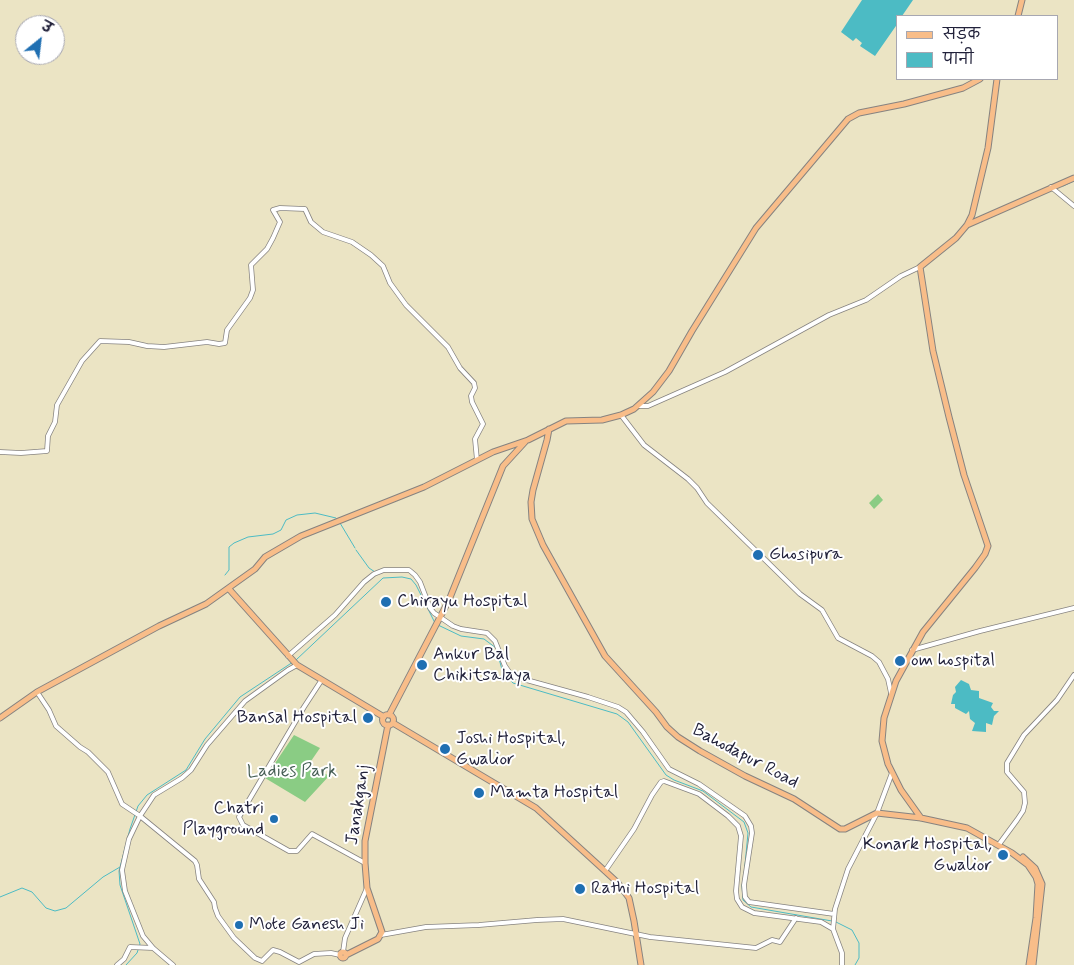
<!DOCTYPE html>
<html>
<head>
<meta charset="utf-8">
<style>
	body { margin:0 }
	#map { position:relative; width:1074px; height:965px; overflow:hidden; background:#ebe4c4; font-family:Mynerve,"Playpen Sans Deva",sans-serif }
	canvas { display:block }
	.legend { position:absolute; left:896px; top:15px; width:162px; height:65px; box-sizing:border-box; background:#fff; border:1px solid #a7a7b1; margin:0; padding:6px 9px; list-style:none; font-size:15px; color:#22223b }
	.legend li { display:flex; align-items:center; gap:10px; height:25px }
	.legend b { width:25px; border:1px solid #a7a7b1 }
	.north { position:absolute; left:15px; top:15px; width:50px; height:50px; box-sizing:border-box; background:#fff; border:1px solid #a7a7b1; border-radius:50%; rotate:29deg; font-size:14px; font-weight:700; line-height:20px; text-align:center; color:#22223b }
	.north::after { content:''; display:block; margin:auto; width:18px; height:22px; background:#1f6fb2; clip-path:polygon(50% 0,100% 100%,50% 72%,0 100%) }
</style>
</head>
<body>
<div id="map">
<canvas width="1074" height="965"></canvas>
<ul class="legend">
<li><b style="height:6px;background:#f8bd89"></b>सड़क</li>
<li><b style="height:14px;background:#4cbbc4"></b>पानी</li>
</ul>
<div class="north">उ</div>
</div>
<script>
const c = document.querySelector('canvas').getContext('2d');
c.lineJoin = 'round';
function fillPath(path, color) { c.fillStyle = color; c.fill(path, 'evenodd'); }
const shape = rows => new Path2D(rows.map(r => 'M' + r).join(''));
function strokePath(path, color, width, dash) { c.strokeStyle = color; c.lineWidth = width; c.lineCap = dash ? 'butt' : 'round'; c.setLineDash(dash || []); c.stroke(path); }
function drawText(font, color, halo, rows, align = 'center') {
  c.font = font + ' Mynerve,sans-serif'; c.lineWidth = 4; c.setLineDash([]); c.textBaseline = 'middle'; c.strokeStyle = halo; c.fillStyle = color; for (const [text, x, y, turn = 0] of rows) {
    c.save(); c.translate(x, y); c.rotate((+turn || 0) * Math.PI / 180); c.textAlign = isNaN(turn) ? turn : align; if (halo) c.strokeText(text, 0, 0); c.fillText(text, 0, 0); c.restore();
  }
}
const green = shape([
	[878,494,883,500,874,509,869,503],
	[294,735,320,748,309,764,329,776,305,802,265,778]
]);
const water = shape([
	[862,0,913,0,902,16,898,16,898,23,875,56,860,46,862,43,856,38,853,41,841,32],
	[961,680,969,684,971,690,979,691,979,698,993,703,991,707,994,711,999,711,994,716,992,725,986,723,986,732,972,731,975,723,970,719,969,711,966,714,955,708,955,704,951,704,953,695,956,692,955,687]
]);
const stream = shape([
	[1063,186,1074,181],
	[340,523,355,548],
	[356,550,369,568,375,572],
	[225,575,229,570,229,547,234,543,248,537,273,534,281,530,286,520,297,515,315,513,336,518,338,520],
	[438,625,461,636,484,639,496,648,503,673,513,683,617,714,628,722,666,775,674,780,703,791,744,822,748,833,744,876],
	[296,660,383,578,402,577,411,579,416,585,435,623],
	[742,885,743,900,751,907,832,921],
	[0,897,22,888,32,892,46,908,55,911,66,908,103,877,120,867],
	[836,922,852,930,859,943,859,958,855,965],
	[126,965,137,953,140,944,120,885,119,871,130,829,138,806,147,795,186,770,205,739,240,697,293,662]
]);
const minor = shape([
	[1051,187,1074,206],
	[639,406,648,406,725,372,829,315,866,300,901,276,920,267],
	[621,415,644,445,688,479,697,488,707,503,800,594,822,610,838,638,872,656,879,662,888,679,891,693],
	[0,452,21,453,47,451,48,436,55,422,57,405,82,361,100,341,129,342,147,346,164,347,207,342,219,344,225,343,227,330,250,298,253,290,251,265,267,249,273,238,280,222,273,210,280,208,305,209,311,222,323,232,352,242,371,255,383,266,390,283,406,305,448,347,460,368,474,383,475,388,471,396,472,402,483,424,475,439,477,460],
	[912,650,980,631,1074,608],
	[288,656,335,615,364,582,374,574,384,570,409,570,415,575,420,582,430,608,434,613,453,626,461,629,487,633,495,641,505,666,512,676,588,697,618,707,626,712,643,732,669,769,699,784,745,816,751,826,752,833,744,885,745,897,749,902,834,914],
	[321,681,304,707,239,817,243,825,289,851,297,851,312,834,365,863],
	[37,692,49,710,56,726,80,747,88,752,108,772,122,804,140,816,195,861,197,865,199,879,214,902,215,908,218,916,234,938,255,958,262,961,273,950,280,952,299,962,314,954,331,953,340,955],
	[1000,843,1017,820,1023,811,1025,803,1024,792,1007,772,1007,763,1024,735,1057,700,1074,675],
	[605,871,634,829,652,795,661,782,664,781,699,794,728,816,738,826,741,836,736,891,737,899,742,907,754,913,821,922,833,929],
	[381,935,426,927,479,925,537,920,563,919,650,937,756,948,772,940,780,942,796,918],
	[343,952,345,938,367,888],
	[117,965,124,959,130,947,153,948],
	[173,965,153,948,143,936,125,891,122,870,129,839,140,816,154,795,182,778,191,770,207,745,245,701,288,670,297,665],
	[842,965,842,953,833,929,835,909,848,869,877,813,892,773]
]);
const major = shape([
	[1018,16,1022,0],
	[967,225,1074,178],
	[549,429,547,440,533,490,531,502,532,519,543,545,605,656,656,712,667,727,678,737,700,751,745,776,794,799,840,829,845,829,877,813,921,818,967,828,1012,853,1028,865,1036,877,1038,884,1036,918,1029,965],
	[229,589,297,665,384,717],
	'382.5 720a5.5 5.5 0 1 1 11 0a5.5 5.5 0 1 1-11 0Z',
	[389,715,449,600,503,466,525,442],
	[0,718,37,692,159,626,206,604,255,569,265,557,301,536,424,487,493,452,528,440,566,421,602,420,621,415,634,409,653,392,669,371,692,331,756,228,848,119,859,113,904,104,963,88,980,79],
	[393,723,536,808,605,871,618,883,629,898,634,921,641,965],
	[921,818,901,790,888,764,882,741,884,718,896,681,923,632,975,568,985,554,988,546,964,475,949,417,933,351,920,267,956,238,967,225,972,215,988,148,997,79],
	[1023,857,1035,868,1042,884,1033,965],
	'340 955a3 3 0 1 1 6 0a3 3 0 1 1-6 0Z',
	[346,955,378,939,382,932,367,888,365,863,365,841,388,725]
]);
const markers = [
	[758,555,6,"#1f6fb2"],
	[386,602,6,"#1f6fb2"],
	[900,661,6,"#1f6fb2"],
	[422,665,6,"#1f6fb2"],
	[368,718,6,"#1f6fb2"],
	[445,749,6,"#1f6fb2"],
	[479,793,6,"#1f6fb2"],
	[274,819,5,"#1f6fb2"],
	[1003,855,6,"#1f6fb2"],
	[580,889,6,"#1f6fb2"],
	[239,925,5,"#1f6fb2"]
];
const poiNames = [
	["Ghosipura",769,555],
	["Chirayu Hospital",397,602],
	["Ankur Bal",433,655],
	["Chikitsalaya",433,676],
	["om hospital",911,661],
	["Bansal Hospital",357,718,"right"],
	["Joshi Hospital,",456,739],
	["Gwalior",456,760],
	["Mamta Hospital",490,793],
	["Chatri",264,809,"right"],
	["Playground",264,830,"right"],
	["Konark Hospital,",992,845,"right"],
	["Gwalior",992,866,"right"],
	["Rathi Hospital",591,889],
	["Mote Ganesh Ji",249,925]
];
const streetNames = [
	["Bahodapur Road",745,757,28],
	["Janakganj",359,805,-81]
];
const parkNames = [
	["Ladies Park",292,772]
];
fillPath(green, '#8acc84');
fillPath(water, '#4cbbc4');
strokePath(stream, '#4cbbc4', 1);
strokePath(minor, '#868380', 5.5);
strokePath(major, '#868380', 7);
strokePath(minor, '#fff', 4);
strokePath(major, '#f8bd89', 5);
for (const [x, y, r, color] of markers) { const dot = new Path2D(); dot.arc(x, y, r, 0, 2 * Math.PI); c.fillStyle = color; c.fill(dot); strokePath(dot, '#fff', 2); }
drawText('18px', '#22223b', '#fff', poiNames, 'left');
drawText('18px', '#22223b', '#fff', streetNames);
drawText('18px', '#465e55', '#fff', parkNames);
</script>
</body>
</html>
